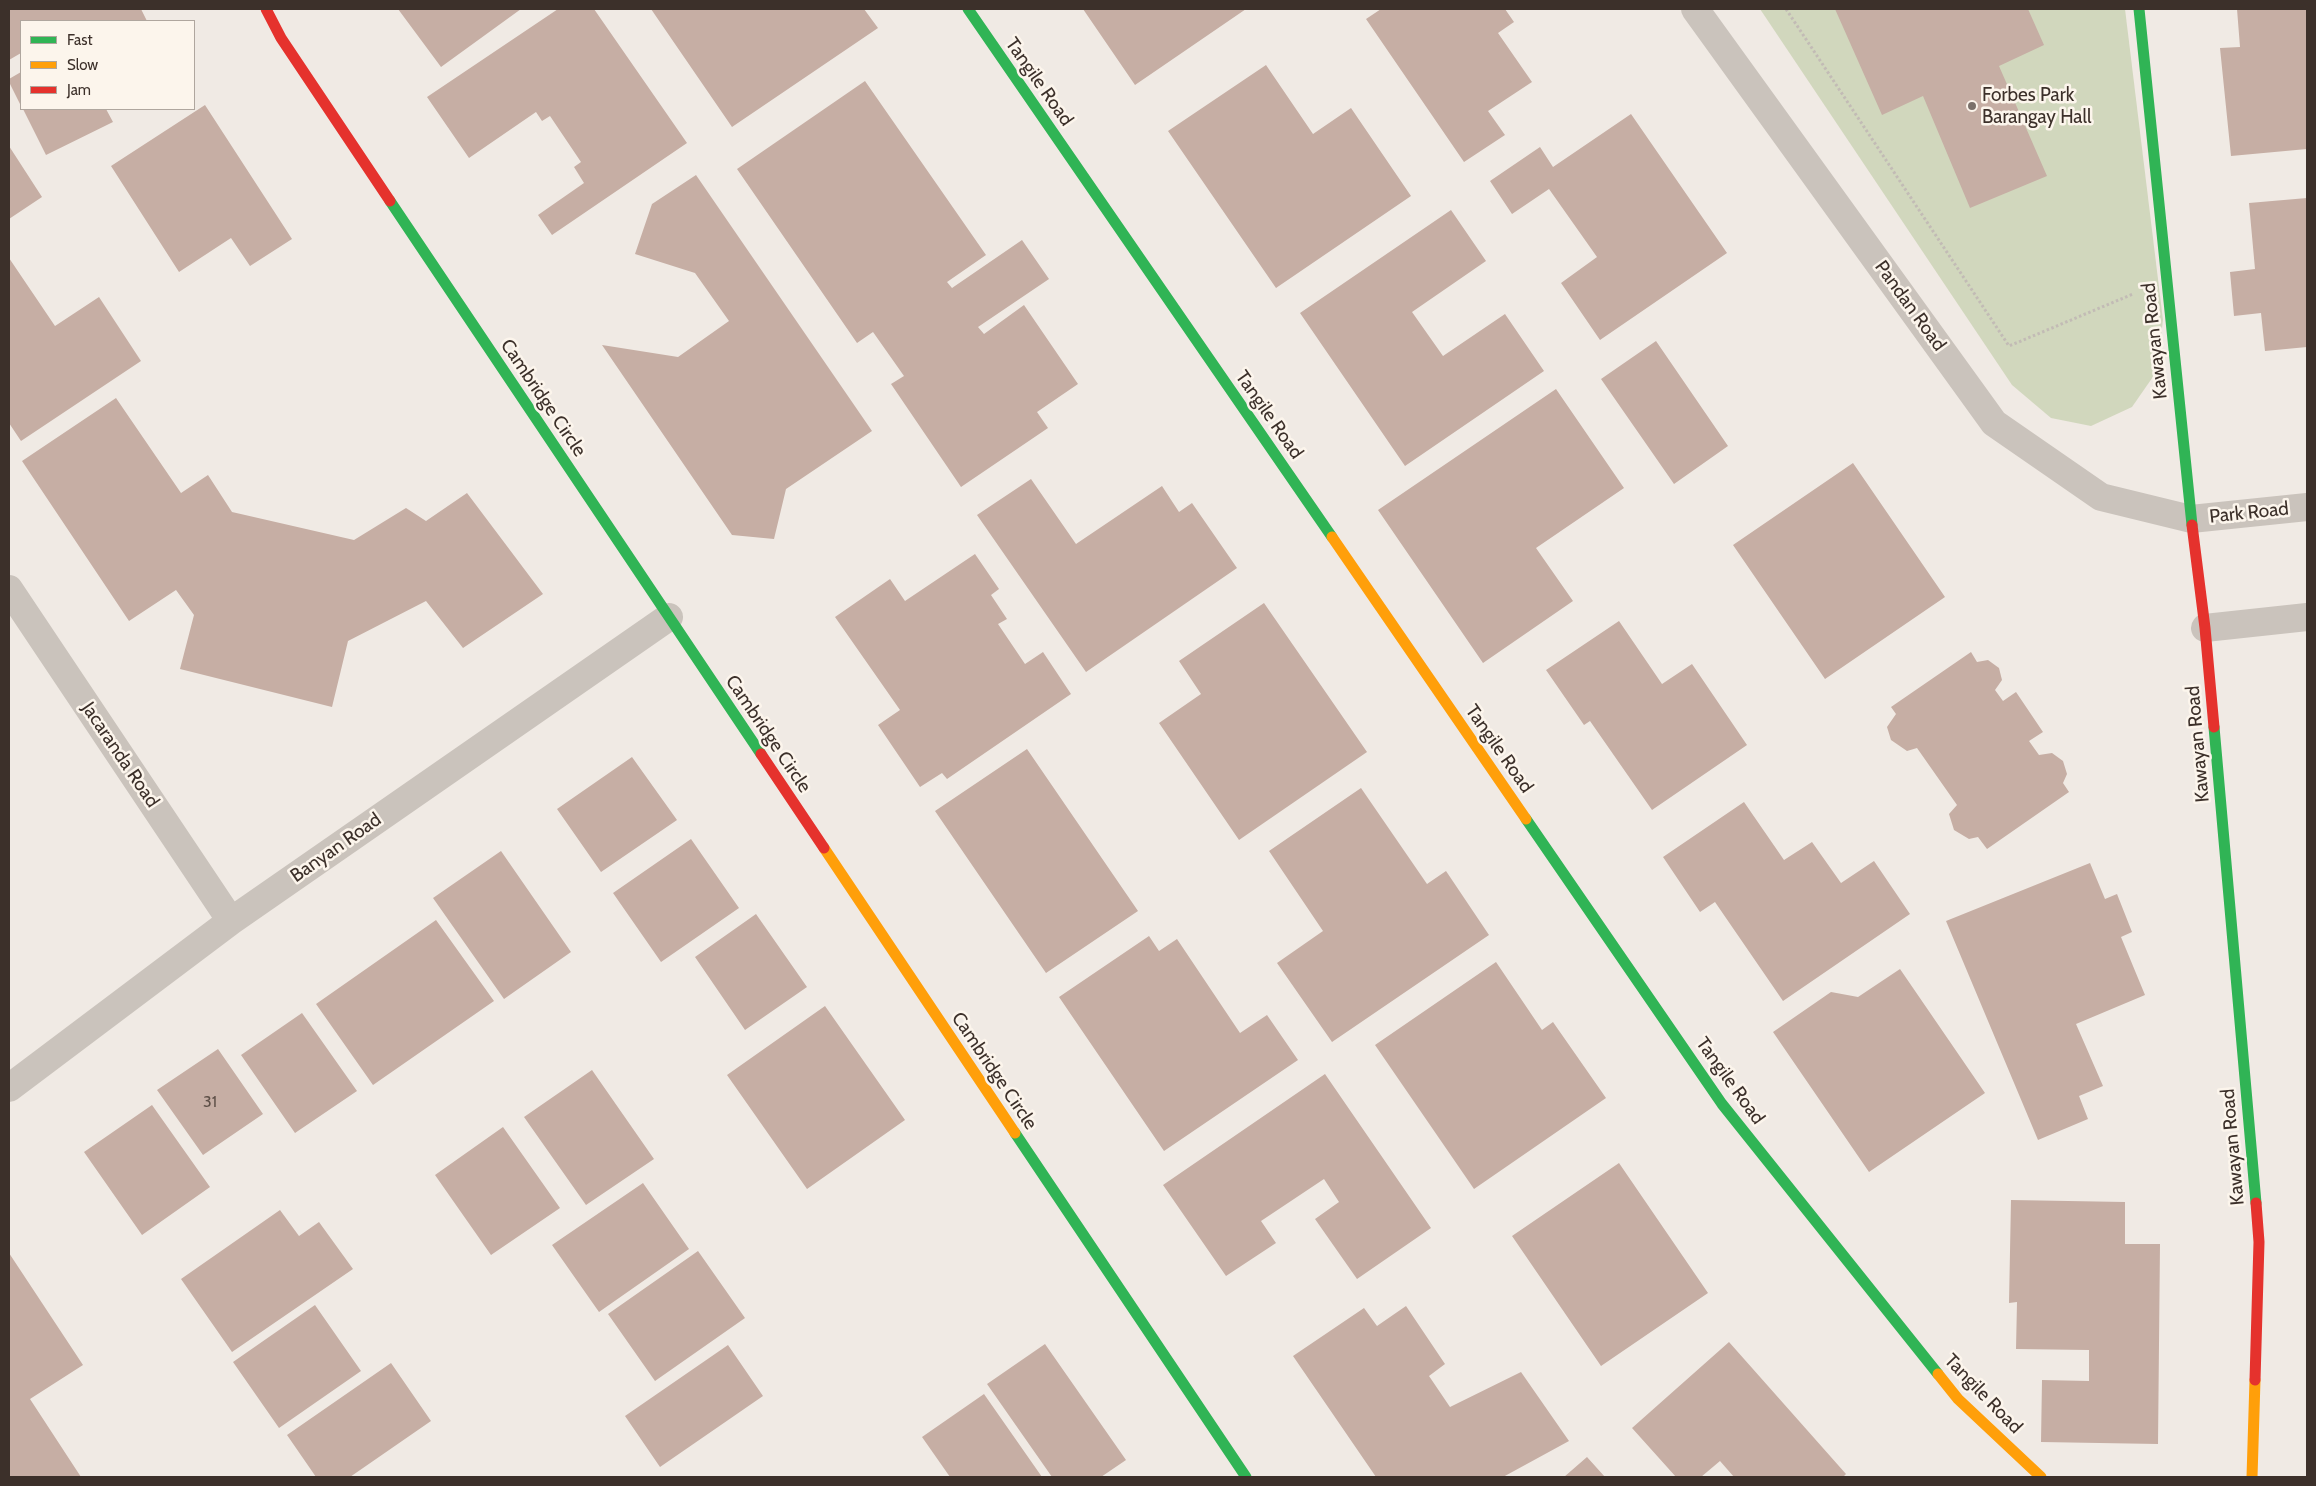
<!DOCTYPE html>
<html>
<head>
<meta charset="utf-8">
<style>
	body { margin:0 }
	#map { position:relative; width:2316px; height:1486px; overflow:hidden; background:#f0eae4; font-family:Cabin,sans-serif }
	canvas { display:block }
	.frame { position:absolute; inset:0; border:10px solid #3c302a; pointer-events:none }
	.legend { position:absolute; left:20px; top:20px; width:175px; height:90px; box-sizing:border-box; background:#fcf5ec; border:1px solid #afa69e; margin:0; padding:6px 9px; list-style:none; font-size:15px; color:#3c302a }
	.legend li { display:flex; align-items:center; gap:10px; height:25px }
	.legend b { width:25px; border:1px solid #afa69e }
</style>
</head>
<body>
<div id="map">
<canvas width="2316" height="1486"></canvas>
<div class="frame"></div>
<ul class="legend">
<li><b style="height:6px;background:#30b455"></b>Fast</li>
<li><b style="height:6px;background:#ff9f0a"></b>Slow</li>
<li><b style="height:6px;background:#e5322d"></b>Jam</li>
</ul>
</div>
<script>
const c = document.querySelector('canvas').getContext('2d');
c.lineJoin = 'round';
function fillPath(path, color) { c.fillStyle = color; c.fill(path, 'evenodd'); }
const shape = rows => new Path2D(rows.map(r => 'M' + r).join(''));
function strokePath(path, color, width, dash) { c.strokeStyle = color; c.lineWidth = width; c.lineCap = dash ? 'butt' : 'round'; c.setLineDash(dash || []); c.stroke(path); }
function drawText(font, color, halo, rows, align = 'center') {
  c.font = font + ' Cabin,sans-serif'; c.lineWidth = 5; c.setLineDash([]); c.textBaseline = 'middle'; c.strokeStyle = halo; c.fillStyle = color; for (const [text, x, y, turn = 0] of rows) {
    c.save(); c.translate(x, y); c.rotate((+turn || 0) * Math.PI / 180); c.textAlign = isNaN(turn) ? turn : align; if (halo) c.strokeText(text, 0, 0); c.fillText(text, 0, 0); c.restore();
  }
}
const green = shape([
	[1760,9,2125,9,2163,320,2157,371,2132,407,2091,426,2051,418,2012,385]
]);
const building = shape([
	[9,9,141,9,147,21,21,21,21,53,9,60],
	[398,9,521,9,441,67],
	[558,9,594,9,687,143,552,235,538,215,584,183,574,167,581,162,550,116,542,121,536,112,469,158,427,97],
	[651,9,864,9,878,28,732,127],
	[1083,9,1246,9,1135,85],
	[1381,9,1505,9,1514,22,1498,33,1532,82,1488,111,1505,135,1464,162,1366,19],
	[1835,9,2028,9,2044,45,1999,66,2047,176,1970,208,1923,96,1882,115],
	[2237,9,2306,9,2307,149,2231,156,2220,48,2240,47],
	[1266,65,1313,134,1351,108,1411,196,1276,288,1168,131],
	[21,72,21,106,9,82,9,79],
	[865,81,986,255,947,282,952,288,1022,240,1049,279,978,327,984,334,1024,305,1078,384,1037,412,1048,428,961,487,891,384,904,376,873,332,857,343,737,169],
	[205,105,292,239,250,266,231,238,179,272,111,166],
	[23,109,106,109,113,122,46,155],
	[1631,114,1727,253,1600,340,1561,283,1597,257,1549,189,1512,214,1490,181,1540,147,1553,167],
	[9,146,42,197,9,219],
	[696,175,872,431,786,489,774,539,732,535,602,345,678,357,729,321,695,273,635,254,652,204],
	[2307,198,2307,347,2265,351,2261,313,2234,316,2230,272,2255,269,2249,203],
	[1451,210,1486,261,1412,312,1443,356,1505,314,1544,371,1405,466,1300,313],
	[9,258,55,326,99,297,141,361,21,441,9,423],
	[1656,341,1728,446,1674,484,1601,379],
	[1556,389,1624,488,1536,548,1573,601,1483,663,1378,510],
	[116,398,181,493,208,475,232,512,354,540,406,508,426,521,467,493,543,594,463,648,426,601,348,641,332,707,180,669,194,615,176,590,129,621,22,461],
	[1853,463,1945,597,1825,679,1733,545],
	[1031,479,1076,544,1162,486,1179,512,1192,503,1237,568,1086,672,977,515],
	[975,554,999,589,991,595,1007,619,998,624,1025,664,1043,652,1071,694,947,779,942,773,920,787,878,725,900,710,835,617,890,579,905,601],
	[1264,603,1367,752,1239,840,1159,723,1201,694,1179,661],
	[1619,621,1662,684,1692,664,1747,745,1652,810,1590,721,1584,725,1546,670],
	[1971,652,1977,662,1988,660,1999,668,2002,680,1995,690,2003,701,2016,692,2043,732,2029,741,2039,755,2052,753,2063,761,2067,774,2063,783,2069,792,1987,849,1978,837,1969,839,1954,830,1949,814,1957,805,1917,748,1907,751,1891,740,1887,727,1896,714,1891,707],
	[1027,749,1138,911,1046,973,935,811],
	[632,757,677,820,601,872,557,809],
	[1361,788,1427,884,1446,871,1489,935,1332,1042,1277,963,1323,931,1269,851],
	[1744,802,1784,860,1812,842,1841,883,1874,861,1910,914,1783,1001,1715,902,1700,912,1663,857],
	[691,839,739,908,661,962,613,893],
	[501,851,571,952,504,999,433,898],
	[2090,863,2105,899,2117,894,2132,932,2121,937,2145,995,2076,1024,2103,1086,2079,1096,2088,1119,2038,1140,1946,921],
	[756,914,807,987,745,1030,695,957],
	[436,920,494,1001,373,1085,316,1004],
	[1149,936,1159,951,1177,939,1240,1033,1267,1015,1298,1060,1164,1151,1059,997],
	[1496,962,1542,1030,1553,1022,1606,1098,1474,1189,1375,1045],
	[1900,969,1985,1093,1869,1172,1773,1032,1831,992,1858,997],
	[825,1006,905,1120,807,1189,727,1075],
	[302,1013,357,1091,295,1133,241,1055],
	[218,1049,263,1114,203,1155,157,1090],
	[592,1070,654,1159,586,1205,524,1117],
	[1325,1074,1431,1228,1357,1279,1315,1219,1339,1202,1324,1179,1261,1221,1276,1243,1226,1276,1163,1185],
	[152,1105,210,1187,142,1235,84,1152],
	[503,1127,560,1208,491,1255,435,1175],
	[1619,1163,1708,1293,1601,1366,1512,1236],
	[643,1183,689,1249,599,1312,552,1245],
	[2011,1200,2125,1202,2125,1244,2160,1244,2158,1444,2041,1442,2042,1380,2089,1381,2089,1350,2016,1349,2017,1302,2009,1303],
	[280,1210,299,1236,319,1222,353,1269,232,1352,181,1279],
	[698,1251,745,1318,655,1381,608,1314],
	[9,1253,83,1365,30,1399,81,1477,9,1477],
	[315,1305,361,1371,279,1428,233,1362],
	[1406,1306,1445,1364,1429,1376,1450,1407,1521,1372,1569,1441,1503,1477,1376,1477,1293,1356,1364,1308,1377,1326],
	[1729,1342,1846,1474,1843,1477,1734,1477,1720,1461,1701,1477,1676,1477,1632,1428],
	[1045,1344,1126,1460,1101,1477,1052,1477,987,1384],
	[728,1345,763,1396,660,1467,625,1416],
	[391,1363,431,1421,350,1477,316,1477,287,1435],
	[984,1394,1042,1477,950,1477,922,1437],
	[1587,1457,1605,1477,1564,1477]
]);
const path = shape([
	[1786,9,2009,346,2133,294]
]);
const street = shape([
	[1695,9,1994,423,2101,497,2191,519,2307,507],
	[9,589,231,921],
	[2205,628,2307,617],
	[9,1088,231,921,669,617]
]);
const fast = shape([
	[968,9,1332,537],
	[2139,9,2192,525],
	[390,201,761,754],
	[2214,727,2256,1203],
	[1526,819,1722,1104,1938,1374],
	[1015,1133,1246,1477]
]);
const slow = shape([
	[1332,537,1526,819],
	[824,848,1015,1133],
	[1938,1374,1958,1399,2041,1477],
	[2252,1477,2255,1380]
]);
const jam = shape([
	[266,9,281,38,390,201],
	[2192,525,2205,628,2214,727],
	[761,754,824,848],
	[2255,1380,2259,1242,2256,1203]
]);
const markers = [
	[1972,106,5,"#7b716b"]
];
const numberNames = [
	["31",210,1102]
];
const streetNames = [
	["Tangile Road",1039,82,55],
	["Pandan Road",1910,306,54],
	["Kawayan Road",2155,341,-96],
	["Cambridge Circle",543,398,56],
	["Tangile Road",1269,415,55],
	["Park Road",2249,513,-6],
	["Cambridge Circle",768,734,56],
	["Kawayan Road",2198,744,-95],
	["Tangile Road",1499,749,55],
	["Jacaranda Road",120,755,56],
	["Banyan Road",336,848,-35],
	["Cambridge Circle",994,1071,56],
	["Tangile Road",1730,1081,54],
	["Kawayan Road",2233,1147,-95],
	["Tangile Road",1983,1394,46]
];
const poiNames = [
	["Forbes Park",1982,95],
	["Barangay Hall",1982,117]
];
fillPath(green, '#d1d7bd');
fillPath(building, '#c6aea4');
strokePath(path, '#c2bbb5', 3, [2.5, 2.5]);
strokePath(street, '#cac3bc', 28);
strokePath(fast, '#30b455', 11);
strokePath(slow, '#ff9f0a', 11);
strokePath(jam, '#e5322d', 11);
for (const [x, y, r, color] of markers) { const dot = new Path2D(); dot.arc(x, y, r, 0, 2 * Math.PI); c.fillStyle = color; c.fill(dot); strokePath(dot, '#fcf5ec', 2); }
drawText('16px', '#5e5048', null, numberNames);
drawText('19px', '#3c302a', '#fcf5ec', streetNames);
drawText('19px', '#3c302a', '#fcf5ec', poiNames, 'left');
</script>
</body>
</html>
